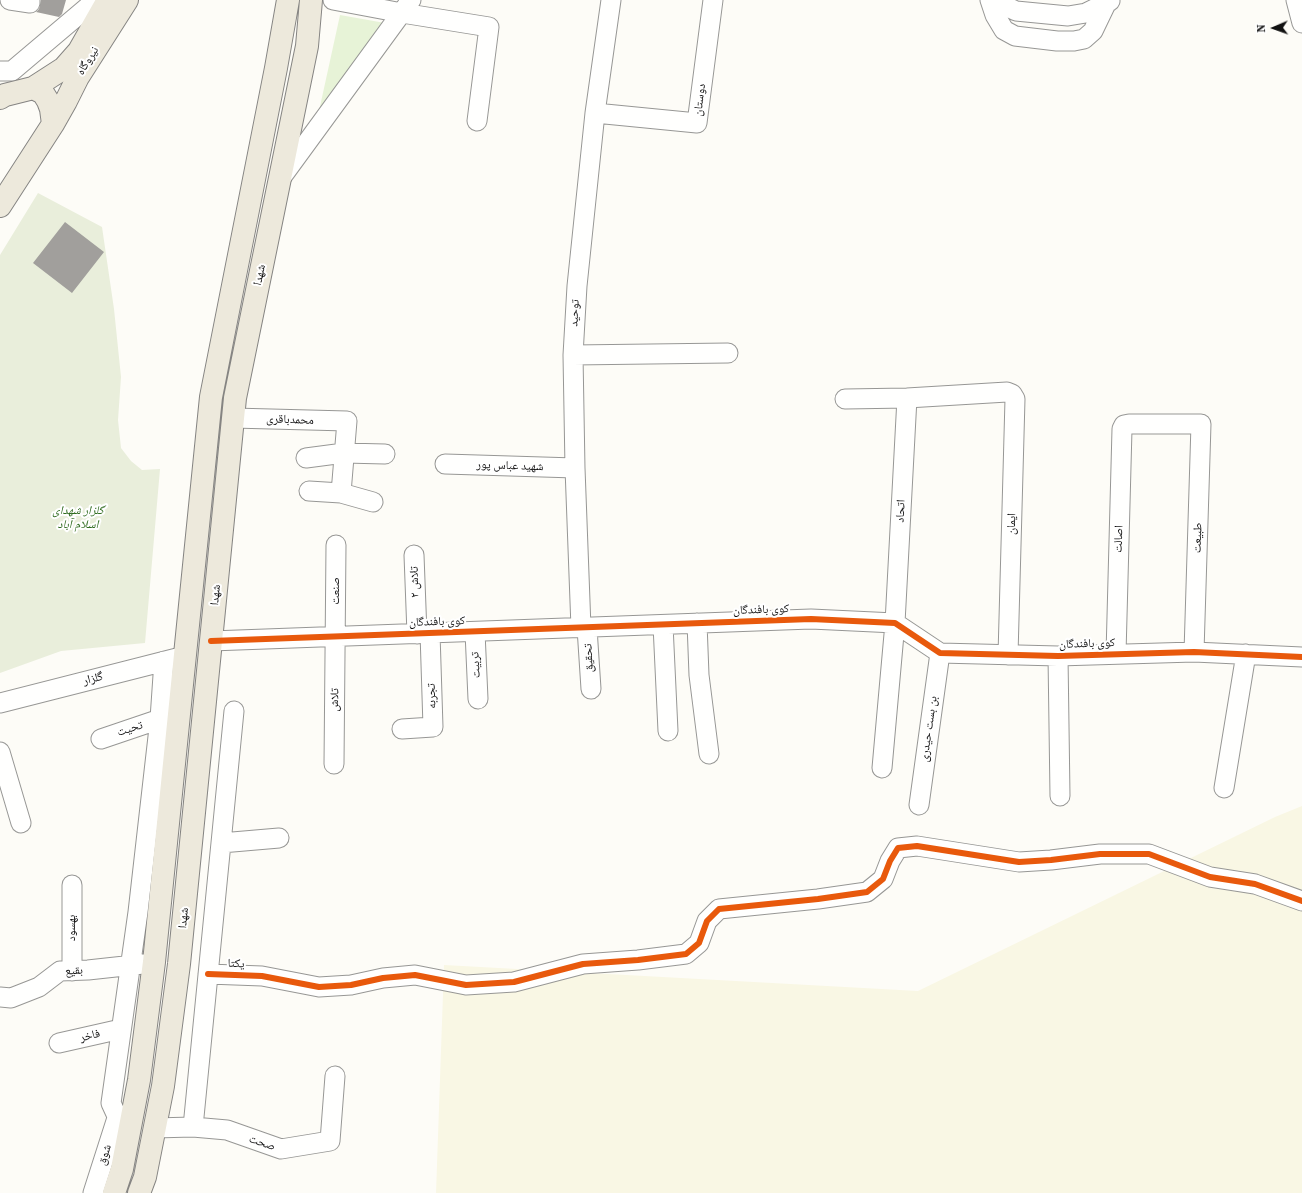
<!DOCTYPE html>
<html>
<head>
<meta charset="utf-8">
<style>
	body { margin:0 }
	#map { position:relative; width:1302px; height:1193px; overflow:hidden; background:#fdfcf7; font-family:"Source Serif 4",serif }
	canvas { display:block }
	.north { position:absolute; left:1254px; top:8px; width:40px; height:40px; -webkit-text-stroke:3px #fff; paint-order:stroke; rotate:268deg; font-size:11px; font-weight:700; line-height:16px; text-align:center; color:#111 }
	.north::after { content:''; display:block; margin:auto; width:14px; height:18px; background:#111; clip-path:polygon(50% 0,100% 100%,50% 72%,0 100%) }
</style>
</head>
<body>
<div id="map">
<canvas width="1302" height="1193"></canvas>
<div class="north">N</div>
</div>
<script>
const c = document.querySelector('canvas').getContext('2d');
c.lineJoin = 'round';
function fillPath(path, color) { c.fillStyle = color; c.fill(path, 'evenodd'); }
const shape = rows => new Path2D(rows.map(r => 'M' + r).join(''));
function strokePath(path, color, width, dash) { c.strokeStyle = color; c.lineWidth = width; c.lineCap = dash ? 'butt' : 'round'; c.setLineDash(dash || []); c.stroke(path); }
function drawText(font, color, halo, rows, align = 'center') {
  c.font = font + ' "Source Serif 4","Noto Naskh Arabic",serif'; c.lineWidth = 4; c.setLineDash([]); c.textBaseline = 'middle'; c.strokeStyle = halo; c.fillStyle = color; for (const [text, x, y, turn = 0] of rows) {
    c.save(); c.translate(x, y); c.rotate((+turn || 0) * Math.PI / 180); c.textAlign = isNaN(turn) ? turn : align; if (halo) c.strokeText(text, 0, 0); c.fillText(text, 0, 0); c.restore();
  }
}
const farmland = shape([
	[1302,806,1302,1193,436,1193,444,965,918,991,1275,817]
]);
const green = shape([
	[340,15,385,23,319,111]
]);
const cemetery = shape([
	[38,193,102,227,114,309,121,377,118,420,121,448,131,461,142,470,160,469,145,643,61,651,0,673,0,255]
]);
const building = shape([
	[41,0,66,0,62,14,59,17,36,12,39,9],
	[65,222,104,252,72,293,33,263]
]);
const minor = shape([
	[10,0,30,3,30,0],
	[333,0,402,13,489,27,477,121],
	[990,0,995,15,1004,30,1015,36,1057,41,1074,41,1084,39,1093,31,1106,4],
	[996,0,1001,4,1016,11,1068,16,1086,13,1110,1],
	[1296,0,1302,23],
	[0,71,12,71,96,0],
	[595,113,697,123,713,0],
	[281,178,411,0],
	[573,355,728,353],
	[845,399,907,398,1007,392,1012,394,1015,399,1008,655],
	[233,418,347,421,341,493,373,502],
	[306,458,344,453,385,454],
	[445,464,575,468],
	[309,491,341,493],
	[414,555,417,634],
	[697,623,699,675,709,754],
	[663,625,668,731],
	[581,628,575,468,573,355,577,286,595,113,611,0],
	[587,628,591,689],
	[475,632,478,699],
	[211,641,811,619,895,623,940,653,1058,656,1194,652,1302,657],
	[1116,654,1122,429,1124,425,1129,424,1201,424,1194,652],
	[1058,656,1060,796],
	[0,703,177,658],
	[402,729,433,727,430,633],
	[101,739,160,719],
	[0,752,21,823],
	[334,764,336,545],
	[882,768,895,623,907,398],
	[1224,788,1246,654],
	[919,805,940,653],
	[221,843,279,838],
	[72,885,72,971],
	[208,974,262,976,319,987,351,985,383,978,415,975,466,985,514,982,583,964,638,960,686,954,699,943,707,921,719,909,818,899,867,892,883,879,890,861,898,848,917,846,1019,862,1051,860,1100,854,1149,854,1210,877,1255,884,1302,901],
	[0,997,11,998,39,987,60,971,88,970,143,964],
	[59,1043,121,1029],
	[193,1127,234,711],
	[154,1128,193,1127,227,1130,281,1149,330,1141,335,1076],
	[128,1140,111,1103,138,912,160,719,164,661],
	[93,1193,117,1118]
]);
const major = shape([
	[33,88,64,68,79,51,108,0],
	[0,98,5,95,33,88,43,93,48,101,51,109,53,124,0,206],
	[53,124,66,101,78,77,127,0],
	[114,1193,122,1169,139,1080,154,962,211,397,276,68,288,0],
	[139,1193,145,1177,163,1086,179,964,235,398,307,46,311,0]
]);
const cycleway = shape([
	[211,641,811,619,895,623,940,653,1058,656,1194,652,1302,657],
	[208,974,262,976,319,987,351,985,383,978,415,975,466,985,514,982,583,964,638,960,686,954,699,943,707,921,719,909,818,899,867,892,883,879,890,861,898,848,917,846,1019,862,1051,860,1100,854,1149,854,1210,877,1255,884,1302,901]
]);
const streetNames = [
	["نیروگاه",88,61,-58],
	["دوستان",700,100,-83],
	["شهدا",260,275,-78],
	["توحید",575,313,-87],
	["محمدباقری",290,420,2],
	["شهید عباس پور",510,466,2],
	["اتحاد",901,511,-87],
	["ایمان",1012,524,-89],
	["طبیعت",1198,538,-88],
	["اصالت",1119,539,-88],
	["تلاش ۲",415,582,-92],
	["صنعت",336,591,-90],
	["شهدا",216,595,-84],
	["کوی بافندگان",761,610,-2],
	["کوی بافندگان",437,622,-2],
	["کوی بافندگان",1087,644,-2],
	["تحقیق",589,658,-93],
	["تربیت",476,665,-93],
	["گلزار",93,679,-14],
	["تجربه",432,696,-92],
	["تلاش",335,700,-89],
	["تحیت",130,729,-18],
	["بن بست حیدری",929,729,-82],
	["شهدا",184,918,-84],
	["بهسود",72,928,-90],
	["یکتا",236,964,2],
	["بقیع",74,971,-3],
	["فاخر",90,1036,-13],
	["صحت",262,1143,19],
	["شوق",105,1155,-73]
];
const parkNames = [
	["گلزار شهدای",78,511],
	["اسلام آباد",78,525]
];
fillPath(farmland, '#f9f7e4');
fillPath(green, '#e7f3d7');
fillPath(cemetery, '#e9eedb');
fillPath(building, '#a19f9c');
strokePath(minor, '#979795', 21);
strokePath(major, '#858482', 24);
strokePath(minor, '#fffffe', 19);
strokePath(major, '#ede9dc', 22);
strokePath(cycleway, '#e8590c', 6);
drawText('12px', '#111', '#fff', streetNames);
drawText('italic 12px', '#2f6b1f', '#fff', parkNames);
</script>
</body>
</html>
